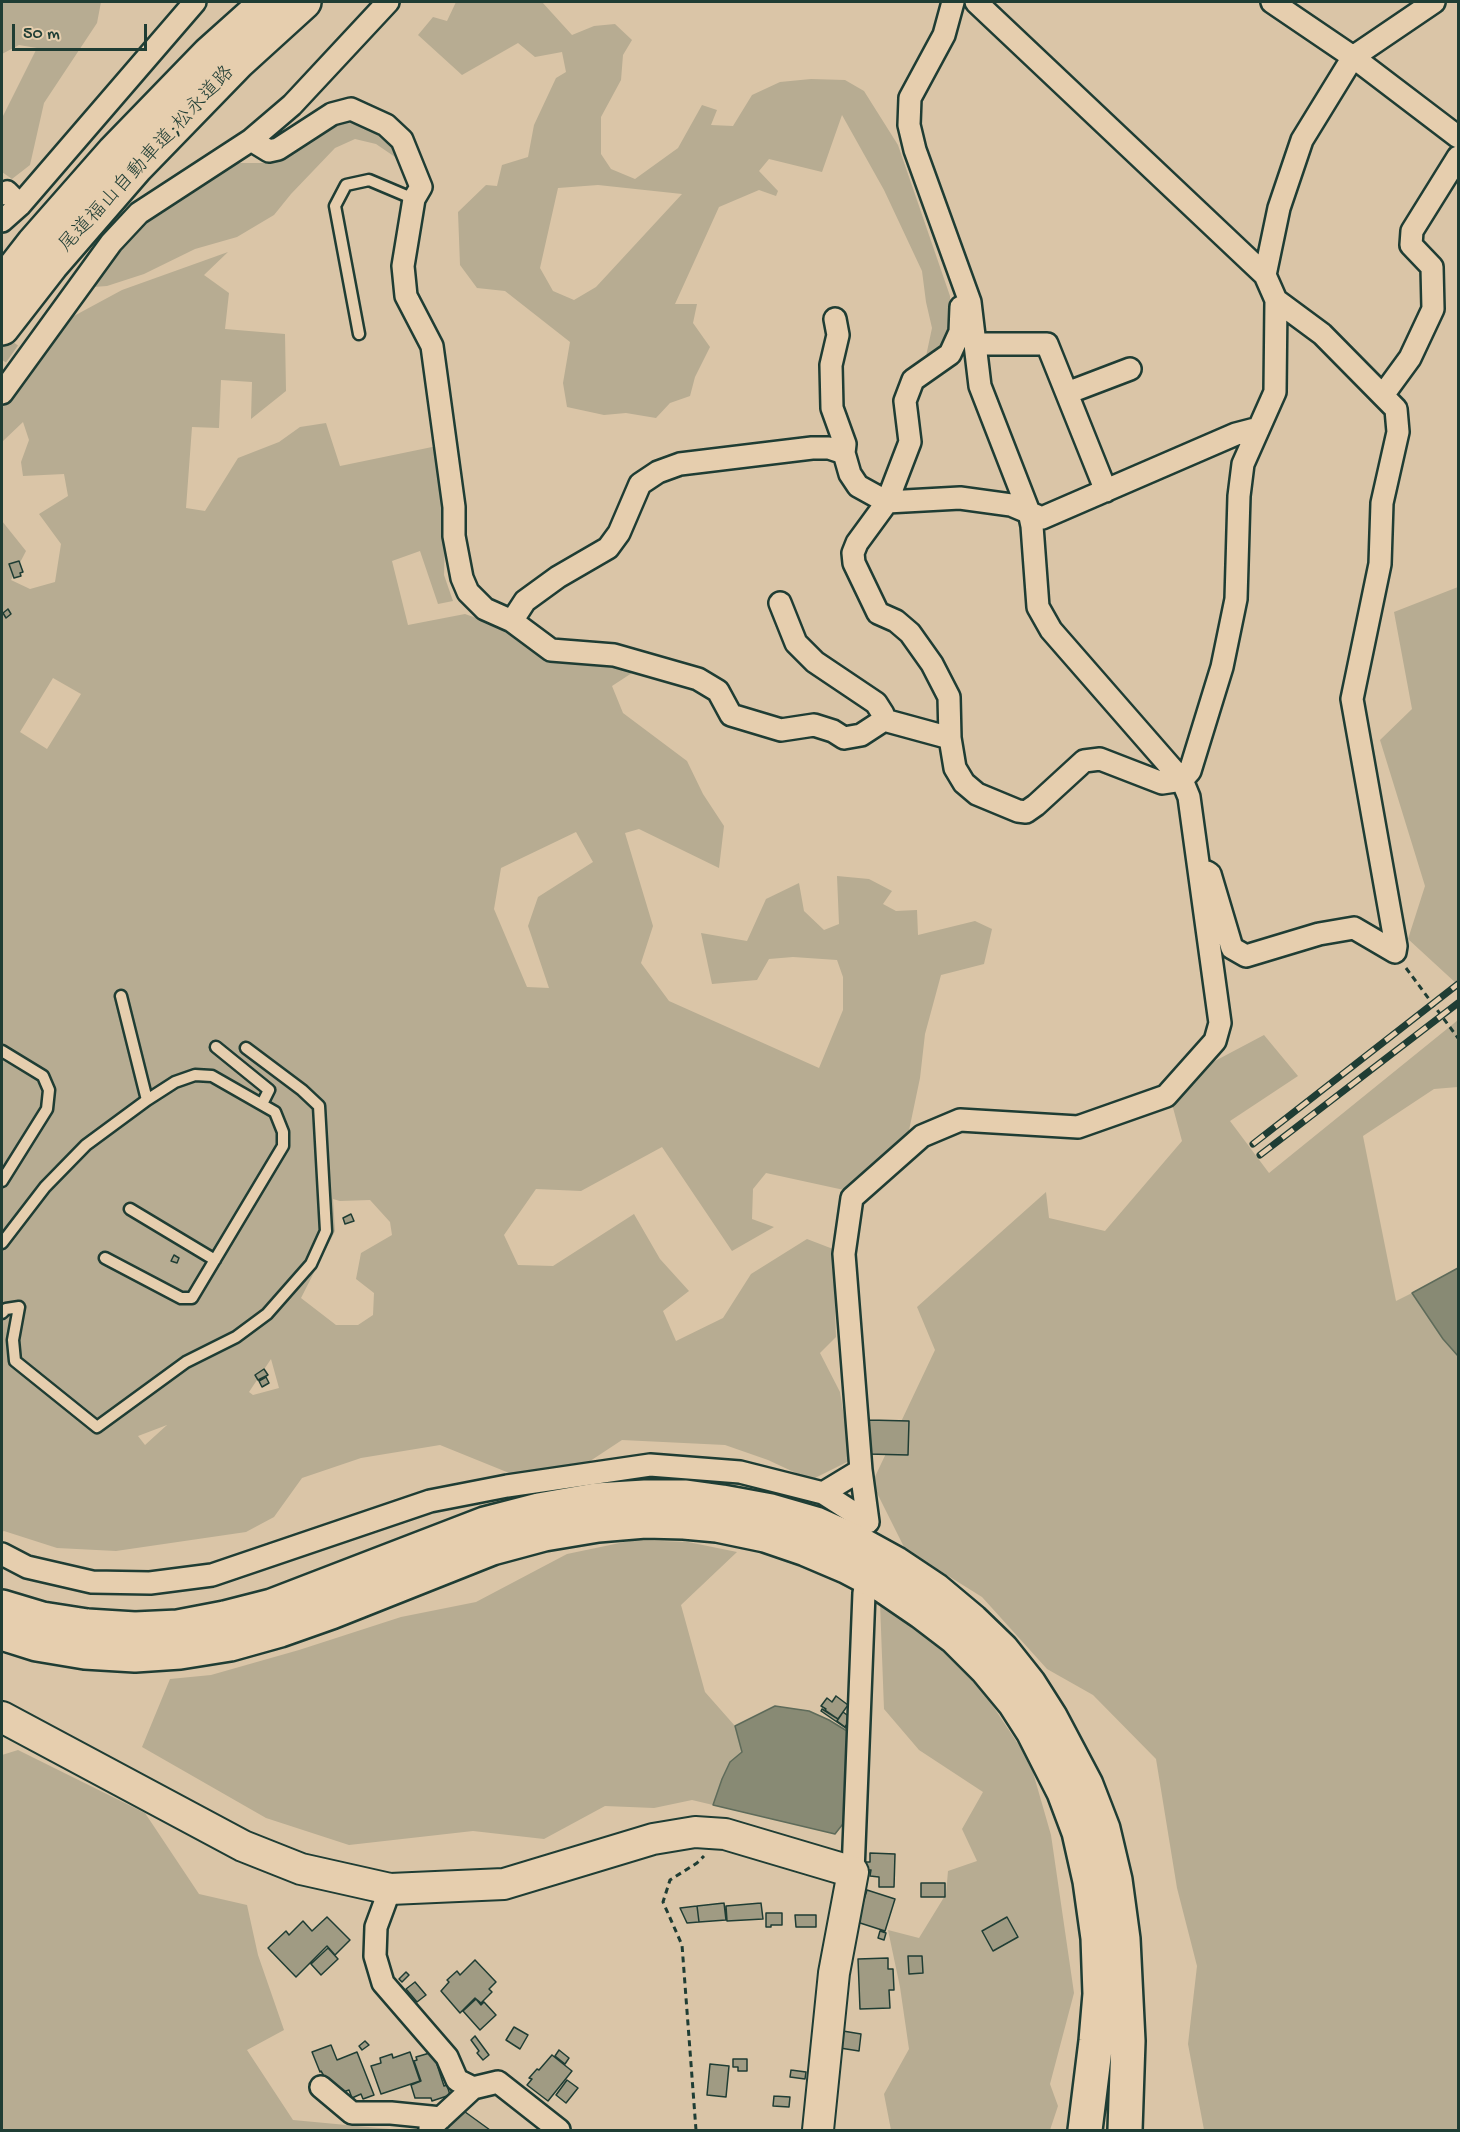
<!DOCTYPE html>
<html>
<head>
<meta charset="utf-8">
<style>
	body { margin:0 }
	#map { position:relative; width:1460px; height:2132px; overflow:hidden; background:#dac5a7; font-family:"Gochi Hand",sans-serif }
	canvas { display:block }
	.frame { position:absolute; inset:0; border:3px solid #1f3d34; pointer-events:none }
	.scale { position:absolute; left:12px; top:24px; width:135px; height:27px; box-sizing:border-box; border:3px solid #1f3d34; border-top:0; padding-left:8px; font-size:18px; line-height:21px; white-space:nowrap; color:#1f3d34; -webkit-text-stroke:4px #e6ceae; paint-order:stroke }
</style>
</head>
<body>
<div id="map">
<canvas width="1460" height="2132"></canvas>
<div class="frame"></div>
<div class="scale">50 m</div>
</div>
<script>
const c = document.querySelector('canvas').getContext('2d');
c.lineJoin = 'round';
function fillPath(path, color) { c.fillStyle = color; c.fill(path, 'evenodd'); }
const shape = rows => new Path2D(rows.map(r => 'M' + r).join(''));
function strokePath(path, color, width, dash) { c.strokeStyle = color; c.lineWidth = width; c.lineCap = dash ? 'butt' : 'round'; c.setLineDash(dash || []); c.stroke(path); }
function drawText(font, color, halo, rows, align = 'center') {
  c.font = font + ' "Gochi Hand","Klee One",sans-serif'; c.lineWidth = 5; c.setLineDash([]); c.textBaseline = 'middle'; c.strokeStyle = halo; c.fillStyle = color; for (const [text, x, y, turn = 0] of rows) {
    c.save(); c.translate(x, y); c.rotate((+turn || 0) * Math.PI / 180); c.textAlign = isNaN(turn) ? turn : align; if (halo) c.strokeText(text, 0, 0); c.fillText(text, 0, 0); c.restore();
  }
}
const green = shape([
	[2,2,101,2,97,23,44,103,30,165,12,179,2,172,2,118,37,48,19,45,2,54],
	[456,2,542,2,572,35,594,26,615,24,632,40,623,55,621,80,601,117,601,154,611,169,635,179,678,148,702,105,717,110,711,125,733,126,752,95,780,82,811,79,845,80,864,91,898,145,950,296,952,331,942,350,925,361,932,328,926,302,922,271,884,190,842,115,822,172,769,159,759,171,778,191,776,196,759,190,719,207,675,304,697,304,693,323,710,347,695,377,690,396,670,403,656,418,626,413,604,415,567,407,563,383,570,342,505,291,477,288,460,265,458,212,486,185,497,186,502,165,528,157,534,125,556,78,566,72,562,52,535,57,518,43,462,75,418,35,433,17,447,21],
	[598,185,682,194,596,287,574,300,553,291,540,268,558,188],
	[353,119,398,143,403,158,398,159,376,144,355,139,335,148,291,194,274,215,237,237,195,249,144,274,107,286,93,287,115,255,153,215,191,189,237,163,273,163,330,123],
	[228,252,204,275,229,293,225,329,285,334,286,391,251,419,252,382,221,380,219,428,192,427,186,508,205,511,238,458,279,442,300,427,326,423,340,466,437,446,446,501,444,575,453,601,438,604,420,551,392,561,408,625,465,614,511,630,539,656,612,663,635,671,612,686,623,713,687,761,703,794,724,826,719,868,639,829,625,833,653,926,641,963,669,1001,819,1068,843,1010,843,977,837,960,793,957,769,959,757,980,712,984,701,933,747,941,766,899,799,883,804,911,824,930,839,924,837,876,869,879,892,891,883,904,896,911,917,910,918,935,975,921,992,929,984,964,941,975,925,1034,920,1078,907,1140,844,1190,766,1173,753,1189,752,1219,774,1227,732,1251,662,1147,581,1191,536,1189,504,1235,518,1265,553,1266,634,1214,660,1259,689,1291,663,1311,676,1341,723,1318,751,1274,807,1239,833,1249,836,1337,820,1353,840,1392,851,1460,811,1480,768,1460,725,1445,622,1440,578,1469,524,1479,440,1445,361,1458,302,1478,274,1517,246,1532,116,1551,57,1548,4,1531,2,1532,2,521,26,551,11,580,30,589,55,582,61,544,39,514,68,496,64,474,23,476,21,462,29,440,23,422,2,442,2,408,72,317,122,290],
	[53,678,81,694,47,749,20,732],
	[576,832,593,862,538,897,528,926,549,988,527,987,494,909,501,868],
	[333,1199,340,1201,370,1200,390,1222,392,1235,361,1253,356,1279,374,1293,373,1315,358,1325,336,1325,301,1298,335,1231],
	[271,1359,279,1388,253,1395,249,1392],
	[167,1425,145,1445,138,1436],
	[1458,587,1458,985,1408,939,1425,886,1380,740,1412,709,1394,612],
	[1458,1020,1458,1087,1434,1089,1363,1136,1396,1301,1412,1293,1443,1339,1458,1356,1458,2130,1204,2130,1188,2044,1197,1966,1177,1888,1156,1759,1093,1695,1047,1669,982,1597,905,1549,872,1483,935,1350,917,1307,1046,1192,1049,1218,1105,1231,1182,1141,1172,1104,1213,1062,1264,1035,1298,1076,1230,1121,1269,1173],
	[634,1540,688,1542,737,1552,681,1605,705,1692,735,1726,742,1752,730,1763,722,1779,713,1805,692,1800,654,1808,605,1806,544,1839,473,1831,349,1845,266,1818,142,1747,170,1679,211,1675,299,1650,401,1617,476,1602,567,1554],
	[880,1603,931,1640,985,1694,1030,1762,1051,1835,1074,1993,1050,2084,1058,2106,1050,2130,891,2130,884,2094,909,2049,900,1987,888,1930,919,1938,946,1894,948,1871,977,1861,962,1829,983,1792,919,1750,884,1709],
	[18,1750,145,1813,199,1894,247,1905,258,1955,284,2030,247,2050,293,2120,400,2130,2,2130,2,1755]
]);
const water = shape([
	[1458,1268,1458,1356,1443,1339,1412,1293,1458,1268],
	[775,1706,809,1711,829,1720,847,1731,846,1820,835,1834,713,1805,722,1779,730,1762,742,1752,735,1726,775,1706]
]);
const building = shape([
	[19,561,23,572,20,573,21,576,14,578,9,564,19,561],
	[8,609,11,614,6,618,3,613,8,609],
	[351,1214,354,1221,345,1224,343,1218,351,1214],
	[174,1255,179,1258,177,1263,171,1261,174,1255],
	[264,1369,268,1375,258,1380,255,1375,264,1369],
	[266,1377,269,1383,262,1387,259,1381,266,1377],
	[869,1420,909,1421,908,1455,868,1454,869,1420],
	[836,1696,848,1705,838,1719,825,1710,826,1709,821,1706,827,1698,832,1702,836,1696],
	[822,1709,838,1719,837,1721,850,1731,821,1711,822,1709],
	[843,1712,851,1718,845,1727,837,1721,843,1712],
	[870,1853,895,1854,894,1887,879,1887,879,1877,870,1876,871,1870,863,1870,863,1862,870,1862,870,1853],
	[921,1883,945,1883,945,1897,921,1897,921,1883],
	[867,1890,895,1899,885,1931,857,1922,867,1890],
	[724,1903,726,1920,699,1922,697,1906,724,1903],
	[761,1903,763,1919,727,1921,726,1906,761,1903],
	[697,1906,699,1922,687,1923,680,1908,697,1906],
	[766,1913,782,1913,782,1925,771,1925,771,1927,766,1927,766,1913],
	[795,1915,816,1915,816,1927,796,1927,795,1915],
	[327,1917,350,1940,335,1955,327,1946,296,1977,268,1948,286,1931,289,1935,303,1921,312,1931,327,1917],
	[1007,1917,1018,1937,993,1951,982,1931,1007,1917],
	[880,1931,886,1933,884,1940,878,1938,880,1931],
	[328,1948,338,1959,321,1975,311,1964,328,1948],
	[908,1956,922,1956,923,1973,909,1974,908,1956],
	[888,1958,888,1969,893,1969,894,1990,889,1990,890,2008,860,2009,858,1959,888,1958],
	[475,1960,496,1982,489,1989,492,1992,481,2003,475,1998,460,2013,441,1991,449,1982,447,1980,457,1971,460,1975,475,1960],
	[406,1972,409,1975,402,1982,399,1979,406,1972],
	[415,1982,426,1995,417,2002,406,1989,415,1982],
	[476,1999,481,2005,484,2002,496,2015,480,2030,463,2011,476,1999],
	[514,2027,528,2035,520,2049,506,2040,514,2027],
	[843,2031,861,2034,859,2051,840,2048,843,2031],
	[475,2036,489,2055,483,2060,477,2053,479,2051,471,2040,475,2036],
	[365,2041,369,2045,362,2050,359,2046,365,2041],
	[331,2045,337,2060,357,2052,374,2095,363,2099,361,2094,352,2098,349,2090,335,2095,321,2071,320,2072,312,2052,331,2045],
	[559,2050,569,2058,565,2064,555,2056,559,2050],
	[410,2052,420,2081,381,2094,371,2066,381,2063,380,2058,392,2054,393,2058,410,2052],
	[433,2052,444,2086,447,2085,450,2095,432,2101,431,2098,415,2098,411,2085,421,2081,414,2061,417,2060,416,2057,433,2052],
	[552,2055,572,2071,548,2101,527,2085,532,2079,529,2078,537,2069,539,2070,552,2055],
	[733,2059,747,2059,747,2071,738,2071,738,2067,733,2067,733,2059],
	[710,2064,729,2066,726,2097,707,2095,710,2064],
	[791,2070,806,2072,805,2079,790,2077,791,2070],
	[567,2080,578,2088,566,2103,556,2095,567,2080],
	[774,2096,790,2097,789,2107,773,2106,774,2096],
	[461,2109,490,2130,446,2130,461,2109]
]);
const streetTunnel = shape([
	[2,347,12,354]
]);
const path = shape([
	[1406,968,1458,1038],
	[696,2130,682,1945,663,1902,670,1880,697,1863,704,1856]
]);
const lane = shape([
	[359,334,335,206,346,185,369,180,414,199],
	[121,996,147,1100],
	[216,1047,269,1090,262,1104],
	[2,1051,43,1076,49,1090,47,1109,2,1181],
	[130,1209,215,1260],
	[2,1243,45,1187,86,1145,147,1100,175,1082,195,1075,212,1076,275,1112,283,1132,283,1146,192,1298,181,1298,105,1258],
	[2,1313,6,1309,19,1307,13,1340,15,1361,97,1427,186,1362,236,1337,267,1314,311,1264,326,1231,319,1106,302,1090,246,1048]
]);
const street = shape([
	[1272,2,1353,57,1458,137],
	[251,140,269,151,278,149,332,114,351,109,386,125,402,140,421,187,414,199,403,266,406,296,432,346,454,507,454,536,462,578,468,592,485,609,512,621,551,650,614,655,698,679,718,691,731,715,781,730,814,725,833,731,844,738,861,735,884,720,950,738,955,768,964,783,977,794,1018,811,1026,812,1036,805,1084,761,1100,759,1162,783,1182,780,1190,771,1222,667,1236,599,1239,496,1243,464,1275,392,1276,300,1265,275,976,2],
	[2,194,7,192,20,205],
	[2,221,20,205,195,2],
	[1265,275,1279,208,1302,140,1353,57,1434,2],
	[835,319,838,335,831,365,832,408,845,444,844,453,850,474,858,486,887,502,910,442,905,401,913,380,950,354,960,332,961,307],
	[975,344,1047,344,1106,491],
	[2,393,111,243,139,213,251,140,292,105,388,2],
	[1067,393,1130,369],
	[1383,395,1410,358,1433,309,1432,267,1411,245,1412,231,1458,157],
	[780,603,796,643,815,662,876,703,883,714,884,720],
	[512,621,525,601,558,577,608,548,619,533,640,484,658,472,680,464,812,448,829,448,844,453],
	[950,738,949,697,932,664,910,633,896,621,878,613,854,563,853,553,857,543,887,502,960,498,1011,505,1042,518,1236,434,1259,428],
	[1207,872,1210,874,1232,948,1246,956,1319,934,1354,928,1395,952,1396,946,1352,699,1380,564,1382,503,1398,432,1396,409,1322,334,1276,300],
	[861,1470,868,1522],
	[823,1493,861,1470,844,1254,852,1198,922,1136,960,1120,1078,1127,1166,1096,1215,1041,1220,1023,1189,797,1182,780,1051,630,1038,607,1032,526,1029,512,980,386,970,302,915,150,909,125,910,98,944,35,953,2],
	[2,1554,27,1567,92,1582,150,1583,212,1575,430,1501,507,1486,650,1465,740,1472,823,1493,868,1522],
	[853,1872,864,1593],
	[390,1889,376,1927,375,1956,383,1983,447,2057,457,2080,473,2088,498,2082,559,2130],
	[321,2087,352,2113,391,2113,441,2118],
	[430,2128,473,2088]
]);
const secondary = shape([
	[2,1717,243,1846,301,1869,390,1889,504,1884,653,1839,695,1832,725,1834,853,1872,834,1973,818,2130]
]);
const highway = shape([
	[2,284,34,243,114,152,209,54,267,2],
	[2,328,51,265,136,167,238,62,304,2],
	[2,1607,42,1619,87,1626,135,1629,178,1627,225,1618,272,1606,485,1524,539,1510,596,1500,645,1497,686,1497,722,1502,771,1511,816,1524,856,1542,896,1564,935,1590,972,1621,1002,1650,1029,1684,1050,1717,1086,1785,1103,1829,1115,1880,1123,1939,1128,2041,1125,2130],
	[2,1633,37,1644,85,1652,135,1655,180,1652,230,1644,280,1630,331,1612,492,1548,544,1534,598,1525,645,1521,684,1522,717,1525,765,1535,806,1549,846,1566,884,1586,922,1612,956,1638,986,1668,1015,1703,1033,1731,1064,1792,1079,1832,1090,1881,1098,1938,1100,1994,1096,2041,1085,2130]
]);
const rail = shape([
	[1253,1144,1458,984],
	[1260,1155,1458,1003]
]);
const streetNames = [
	["尾道福山自動車道;松永道路",148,160,-47]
];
fillPath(green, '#b7ac92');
fillPath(water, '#888a74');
strokePath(water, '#5e6b5a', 1.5);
fillPath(building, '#a09b83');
strokePath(building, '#1f3d34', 1.5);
strokePath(streetTunnel, '#b5aa90', 21, [21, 10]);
strokePath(lane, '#1f3d34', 15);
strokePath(street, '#1f3d34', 26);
strokePath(secondary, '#1f3d34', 34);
strokePath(highway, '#1f3d34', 38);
strokePath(path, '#1f3d34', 3, [6, 4.5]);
strokePath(lane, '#e6ceae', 10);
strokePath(street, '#e6ceae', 21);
strokePath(secondary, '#e6ceae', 30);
strokePath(highway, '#e6ceae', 33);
strokePath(rail, '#1f3d34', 7);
strokePath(rail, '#e6ceae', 4.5, [14]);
drawText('20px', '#1f3d34', '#e6ceae', streetNames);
</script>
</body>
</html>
